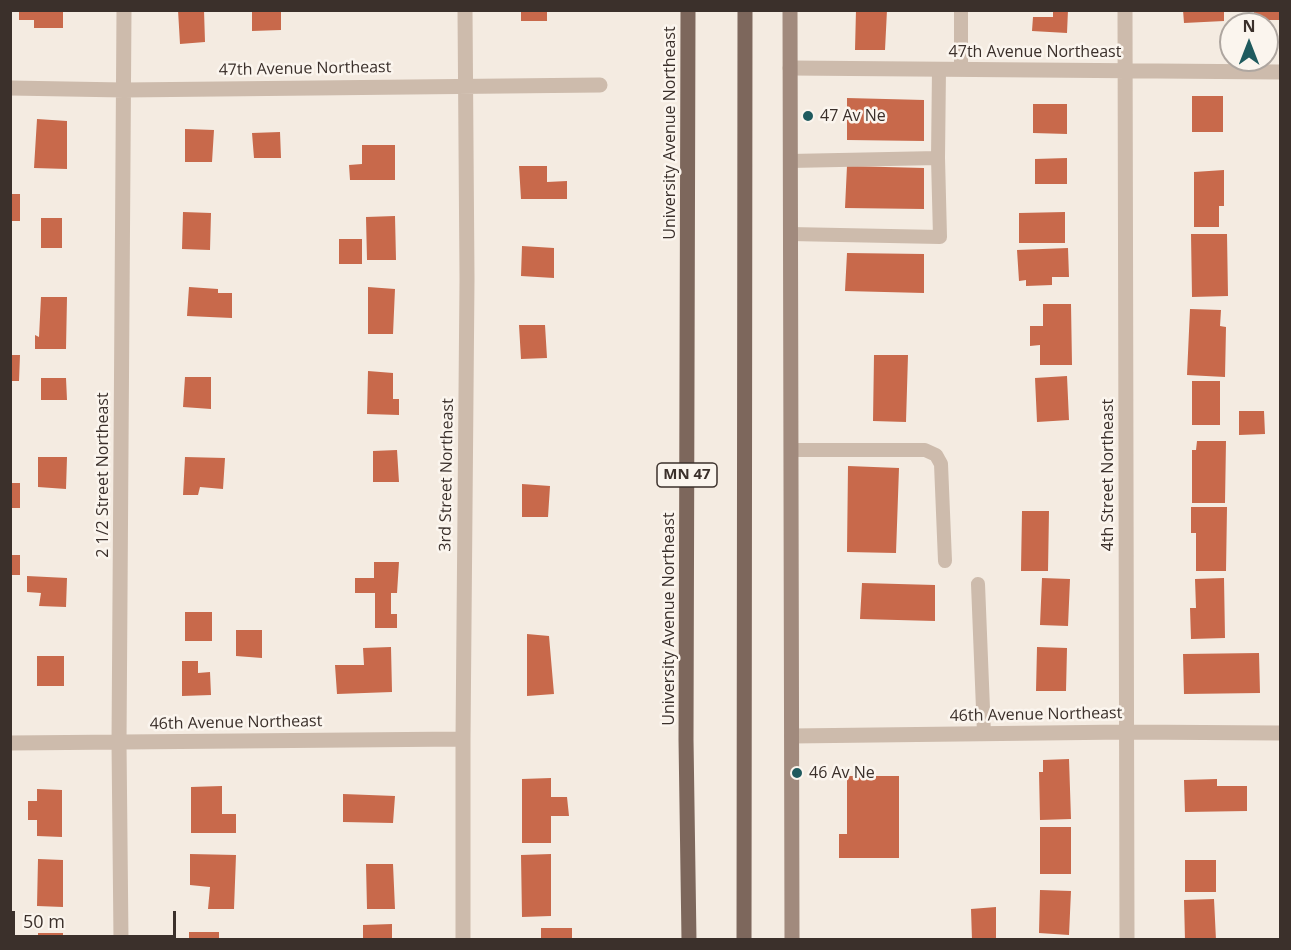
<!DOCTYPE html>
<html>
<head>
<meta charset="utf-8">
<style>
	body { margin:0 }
	#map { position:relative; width:1291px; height:950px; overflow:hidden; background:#f4ebe1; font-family:"Open Sans",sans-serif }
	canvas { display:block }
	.frame { position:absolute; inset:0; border:12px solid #3b302b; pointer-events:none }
	.north { position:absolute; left:1219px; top:12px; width:60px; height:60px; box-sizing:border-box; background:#fbf5ee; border:2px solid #aea6a0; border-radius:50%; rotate:0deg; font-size:16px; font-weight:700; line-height:24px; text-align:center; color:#3b302b }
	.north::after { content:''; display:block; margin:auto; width:21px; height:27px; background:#1f5a5e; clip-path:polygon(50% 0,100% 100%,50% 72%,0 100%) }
	.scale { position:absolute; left:12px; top:911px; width:164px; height:27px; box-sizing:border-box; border:3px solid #3b302b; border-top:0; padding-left:8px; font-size:18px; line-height:21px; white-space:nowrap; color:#3b302b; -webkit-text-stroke:4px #fbf5ee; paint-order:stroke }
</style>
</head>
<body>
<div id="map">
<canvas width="1291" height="950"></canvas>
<div class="frame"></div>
<div class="north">N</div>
<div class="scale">50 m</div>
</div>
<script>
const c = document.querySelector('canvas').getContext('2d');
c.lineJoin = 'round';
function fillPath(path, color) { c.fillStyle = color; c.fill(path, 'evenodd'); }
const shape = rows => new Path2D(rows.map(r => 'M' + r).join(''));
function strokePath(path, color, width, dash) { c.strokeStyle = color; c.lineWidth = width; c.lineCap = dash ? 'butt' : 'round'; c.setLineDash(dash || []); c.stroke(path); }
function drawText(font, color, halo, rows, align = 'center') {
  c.font = font + ' "Open Sans",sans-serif'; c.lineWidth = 5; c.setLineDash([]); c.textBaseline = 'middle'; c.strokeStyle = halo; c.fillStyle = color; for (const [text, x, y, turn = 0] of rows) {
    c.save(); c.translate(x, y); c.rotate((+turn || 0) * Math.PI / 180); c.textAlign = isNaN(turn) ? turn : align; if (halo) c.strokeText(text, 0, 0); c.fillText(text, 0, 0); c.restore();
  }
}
const building = shape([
	[19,10,63,10,63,28,34,28,34,20,19,20],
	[178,10,204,10,205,42,180,44],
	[252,10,281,10,281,30,252,31],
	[521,10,547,10,547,21,521,21],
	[856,10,887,10,885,50,855,50],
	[1053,10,1068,10,1067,33,1032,31,1033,17,1053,17],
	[1183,10,1224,10,1224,21,1184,23],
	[1254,10,1280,10,1280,20,1254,20],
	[1192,96,1223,96,1223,132,1192,132],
	[847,98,924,100,924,141,847,140],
	[1033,104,1067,104,1067,134,1033,133],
	[37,119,67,121,67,169,34,168],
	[185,129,214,130,212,162,185,162],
	[280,132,281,158,254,158,252,133],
	[362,145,395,145,395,180,350,180,349,165,362,164],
	[1067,158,1067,184,1035,184,1035,159],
	[519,166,547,166,547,182,567,181,567,199,521,199],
	[847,166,924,168,924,209,845,208],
	[1224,170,1224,206,1219,206,1219,227,1194,227,1194,172],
	[10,194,20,194,20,221,10,221],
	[183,212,211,213,210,250,182,249],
	[1065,212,1065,243,1019,243,1019,213],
	[395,216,396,260,367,260,366,217],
	[41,218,62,218,62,248,41,248],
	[1191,234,1227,234,1228,296,1192,297],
	[339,239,362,239,362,264,339,264],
	[522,246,554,248,554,278,521,276],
	[1068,248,1069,277,1052,277,1052,285,1026,286,1026,280,1019,281,1017,250],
	[847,253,924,254,924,293,845,291],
	[189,287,218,289,218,293,232,293,232,318,187,316],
	[368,287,395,289,393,334,368,334],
	[41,297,67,297,66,349,35,349,35,335,39,337],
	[1043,304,1071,304,1072,365,1040,365,1040,345,1030,346,1030,326,1043,326],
	[1190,309,1221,310,1220,326,1226,327,1225,377,1187,375],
	[519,325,545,325,547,358,521,359],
	[10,355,20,355,19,381,10,381],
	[874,355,908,355,906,422,873,421],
	[368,371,393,373,393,399,399,399,399,415,367,414],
	[1067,376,1069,420,1037,422,1035,378],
	[185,377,211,377,211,409,183,407],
	[41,378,66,378,67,400,41,400],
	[1192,381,1220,381,1220,425,1192,425],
	[1239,411,1264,411,1265,434,1239,435],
	[1197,441,1226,441,1225,503,1192,503,1192,450,1196,450],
	[397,450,399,482,373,482,373,451],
	[38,457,67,457,66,489,38,487],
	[185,457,225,458,223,489,200,487,198,495,183,495],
	[848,466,899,468,896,553,847,552],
	[10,483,20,483,20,508,10,508],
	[522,484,550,486,548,517,522,517],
	[1191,507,1227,507,1226,571,1196,571,1196,533,1191,533],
	[1022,511,1049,511,1048,571,1021,571],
	[10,555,20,555,20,575,10,575],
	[374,562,399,562,397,593,391,593,391,614,397,614,397,628,375,628,375,593,355,593,355,578,374,578],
	[27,576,67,578,66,607,39,606,41,593,27,592],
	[1042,578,1070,579,1068,626,1040,625],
	[1224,578,1225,638,1191,639,1190,608,1196,608,1195,579],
	[862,583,935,585,935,621,860,619],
	[185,612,212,612,212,641,185,641],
	[236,630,262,630,262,658,236,656],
	[527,634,549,636,554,694,527,696],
	[391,647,392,692,337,694,335,665,364,665,363,648],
	[1037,647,1067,648,1066,691,1036,691],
	[1259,653,1260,693,1184,694,1183,654],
	[37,656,64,656,64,686,37,686],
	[182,661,198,661,198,673,210,672,211,695,182,696],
	[1069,759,1071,819,1040,820,1039,772,1043,772,1043,760],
	[847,776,899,776,899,858,839,858,839,834,847,834],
	[551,778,551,797,567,797,569,816,551,816,551,843,522,843,522,779],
	[1217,779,1217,786,1247,786,1247,811,1185,812,1184,780],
	[222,786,222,814,236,814,236,833,191,833,191,787],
	[37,789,62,790,62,837,37,836,37,820,28,820,28,801,37,801],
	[343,794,395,796,393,823,343,822],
	[1040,827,1071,827,1071,874,1040,874],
	[190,854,236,855,234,909,208,909,210,887,190,885],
	[551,854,551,916,522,917,521,855],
	[38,859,63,860,63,907,37,906],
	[1185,860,1216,860,1216,892,1185,892],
	[366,864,393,864,395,909,367,909],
	[1040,890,1071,891,1069,935,1039,933],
	[1214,899,1216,940,1185,940,1184,900],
	[996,907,996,940,972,940,971,909],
	[392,924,392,940,363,940,363,925],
	[541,928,572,928,572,940,541,940],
	[189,932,219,932,219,940,189,940],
	[38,933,63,933,63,940,38,940]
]);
const lane = shape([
	[961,10,961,69],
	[790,161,938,158,939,69],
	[790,234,940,237,938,158],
	[791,450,925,450,936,455,941,464,945,561],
	[978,584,984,734]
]);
const street = shape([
	[1125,10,1127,940],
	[790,68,1280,72],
	[10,88,124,90,600,85],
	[792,736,1126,732,1280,733],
	[10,743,463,739],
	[121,940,119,742,124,10],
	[463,940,463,739,467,279,465,10]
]);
const secondary = shape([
	[790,10,792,940]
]);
const primary = shape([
	[688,10,686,739,689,940],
	[744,940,745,10]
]);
const markers = [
	[808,116,6,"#1f5a5e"],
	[797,773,6,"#1f5a5e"]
];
const shields = [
	[687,475,60]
];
const shieldNames = [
	["MN 47",687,475]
];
const streetNames = [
	["47th Avenue Northeast",1035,52],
	["47th Avenue Northeast",305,69,-1],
	["University Avenue Northeast",670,133,-90],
	["2 1/2 Street Northeast",103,475,-90],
	["3rd Street Northeast",447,475,-89],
	["4th Street Northeast",1108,475,-90],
	["University Avenue Northeast",669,619,-90],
	["46th Avenue Northeast",1036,715,-1],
	["46th Avenue Northeast",236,723,-1]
];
const poiNames = [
	["47 Av Ne",820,116],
	["46 Av Ne",809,773]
];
fillPath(building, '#c8694b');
strokePath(lane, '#cdbbac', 14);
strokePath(street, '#cdbbac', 15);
strokePath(secondary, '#a18a7d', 15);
strokePath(primary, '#7d675c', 15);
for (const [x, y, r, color] of markers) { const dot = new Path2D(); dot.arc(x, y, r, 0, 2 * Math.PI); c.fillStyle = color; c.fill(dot); strokePath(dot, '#fbf5ee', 2); }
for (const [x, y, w] of shields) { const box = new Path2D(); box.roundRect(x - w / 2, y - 12, w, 24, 4.5); c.fillStyle = '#fbf5ee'; c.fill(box); strokePath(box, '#3b302b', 1.5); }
drawText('bold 15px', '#3b302b', null, shieldNames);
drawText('16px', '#3b302b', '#fbf5ee', streetNames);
drawText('16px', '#3b302b', '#fbf5ee', poiNames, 'left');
</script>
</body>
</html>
